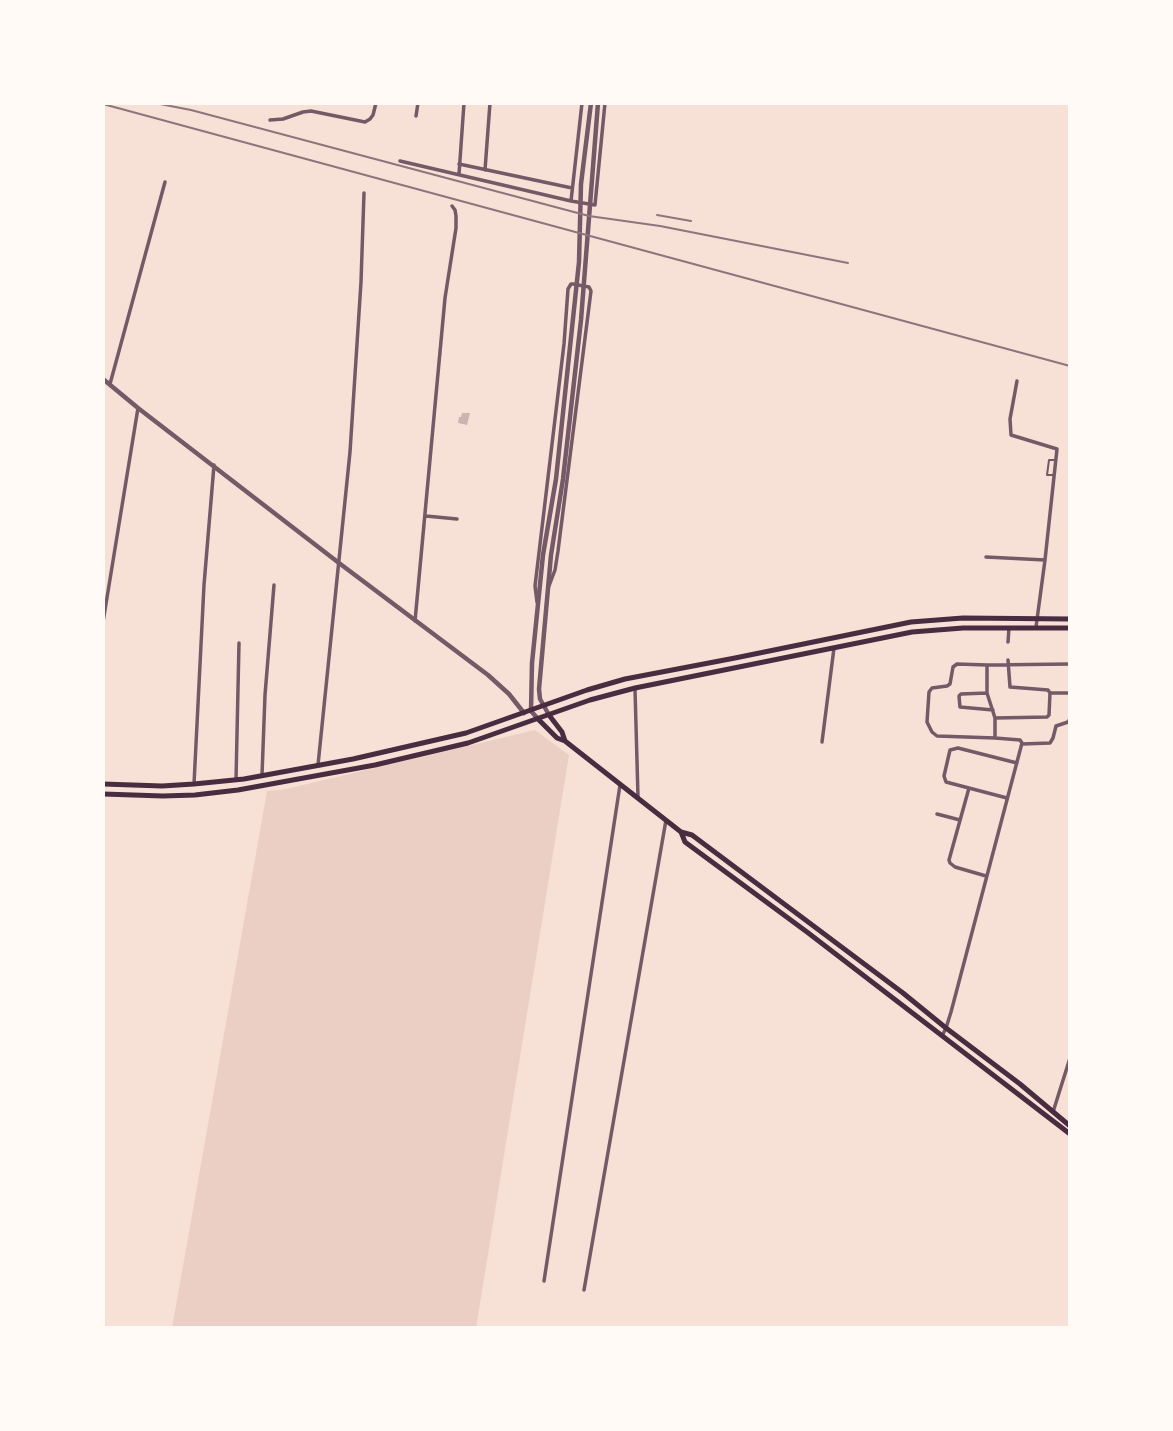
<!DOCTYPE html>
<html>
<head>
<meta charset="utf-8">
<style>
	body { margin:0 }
	#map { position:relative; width:1173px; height:1431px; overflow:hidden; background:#f7e1d7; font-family:"Exo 2",sans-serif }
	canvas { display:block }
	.frame { position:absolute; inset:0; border:105px solid #fffaf5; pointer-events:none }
</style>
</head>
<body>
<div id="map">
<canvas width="1173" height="1431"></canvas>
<div class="frame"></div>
</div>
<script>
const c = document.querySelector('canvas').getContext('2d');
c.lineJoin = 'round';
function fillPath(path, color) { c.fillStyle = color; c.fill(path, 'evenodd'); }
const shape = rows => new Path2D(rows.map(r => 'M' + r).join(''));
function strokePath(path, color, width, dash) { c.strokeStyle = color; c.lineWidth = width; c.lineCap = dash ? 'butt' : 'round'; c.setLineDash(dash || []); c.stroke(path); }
const green = shape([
	[535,730,569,755,476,1328,172,1328,267,791,286,789]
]);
const building = shape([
	[462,413,470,413,467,425,458,423,459,417,461,417]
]);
const service = shape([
	[1053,475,1047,475,1049,460,1054,460]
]);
const minor = shape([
	[416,116,418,103],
	[270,120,283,119,303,112,311,111,365,122,370,119,373,115,376,103],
	[400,161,571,201,595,205,605,103],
	[459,164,572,188],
	[485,170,490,103],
	[459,174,464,103],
	[571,201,582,103],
	[1017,381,1010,419,1011,435,1057,449,1045,560,1036,627],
	[110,384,165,182],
	[426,516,457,519],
	[986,557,1045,560],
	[537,602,535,586,564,344,568,289,571,284,573,284,589,287,591,291,558,551,555,570,549,586],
	[415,621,445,298,456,228,456,216,455,210,452,206],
	[103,622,138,408],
	[1008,642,1009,628],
	[987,665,987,693,995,718,995,738],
	[635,689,638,797],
	[987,693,961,694,959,696,960,707,993,710],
	[1051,693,1070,693],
	[995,718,1047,717,1049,715,1050,693,1048,690,1010,687,1008,660],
	[822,742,834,648],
	[1022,744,1050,743,1053,738,1056,726,1068,722,1070,719],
	[318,765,350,452,361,282,364,193],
	[262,775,265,695,274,585],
	[236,780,239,643],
	[194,784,204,585,214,465],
	[969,788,949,860,950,863,955,867,986,876],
	[1007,798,946,782,944,776,950,750,958,748,1017,763],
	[937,814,960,820],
	[942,1036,946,1028,951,1012,1022,743,1020,740,995,738,937,736,932,732,927,722,929,692,932,688,947,686,950,684,953,667,957,664,987,665,1070,664],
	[1053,1112,1070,1058],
	[544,1281,620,785],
	[584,1290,666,820]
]);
const tertiary = shape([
	[103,379,138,408,339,563,488,675,509,694,524,713],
	[549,715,540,699,539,689,551,555,563,479,581,320,598,103],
	[538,719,531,711,532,663,543,555,556,479,579,262,581,184,591,103]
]);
const secondary = shape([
	[549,715,562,732,565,741],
	[538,719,557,738,565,741,681,832,692,835,903,993,946,1028,1020,1084,1070,1126],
	[103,784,162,786,194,784,244,779,353,759,466,733,587,690,625,679,735,658,911,622,963,618,1070,619],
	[103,794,163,796,195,795,238,790,375,765,468,743,590,700,635,688,912,632,963,628,1070,628],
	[681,832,685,842,807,932,1070,1134]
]);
const rail = shape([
	[155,103,191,110,589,216,660,226,848,263],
	[103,104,1070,366],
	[657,215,691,221]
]);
fillPath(green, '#ebcfc5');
fillPath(building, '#ccb4b1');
strokePath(service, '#755966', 2);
strokePath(minor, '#755966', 3.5);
strokePath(tertiary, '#755966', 4.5);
strokePath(secondary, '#4a2c40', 5);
strokePath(rail, '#8f747c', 2);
</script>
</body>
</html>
